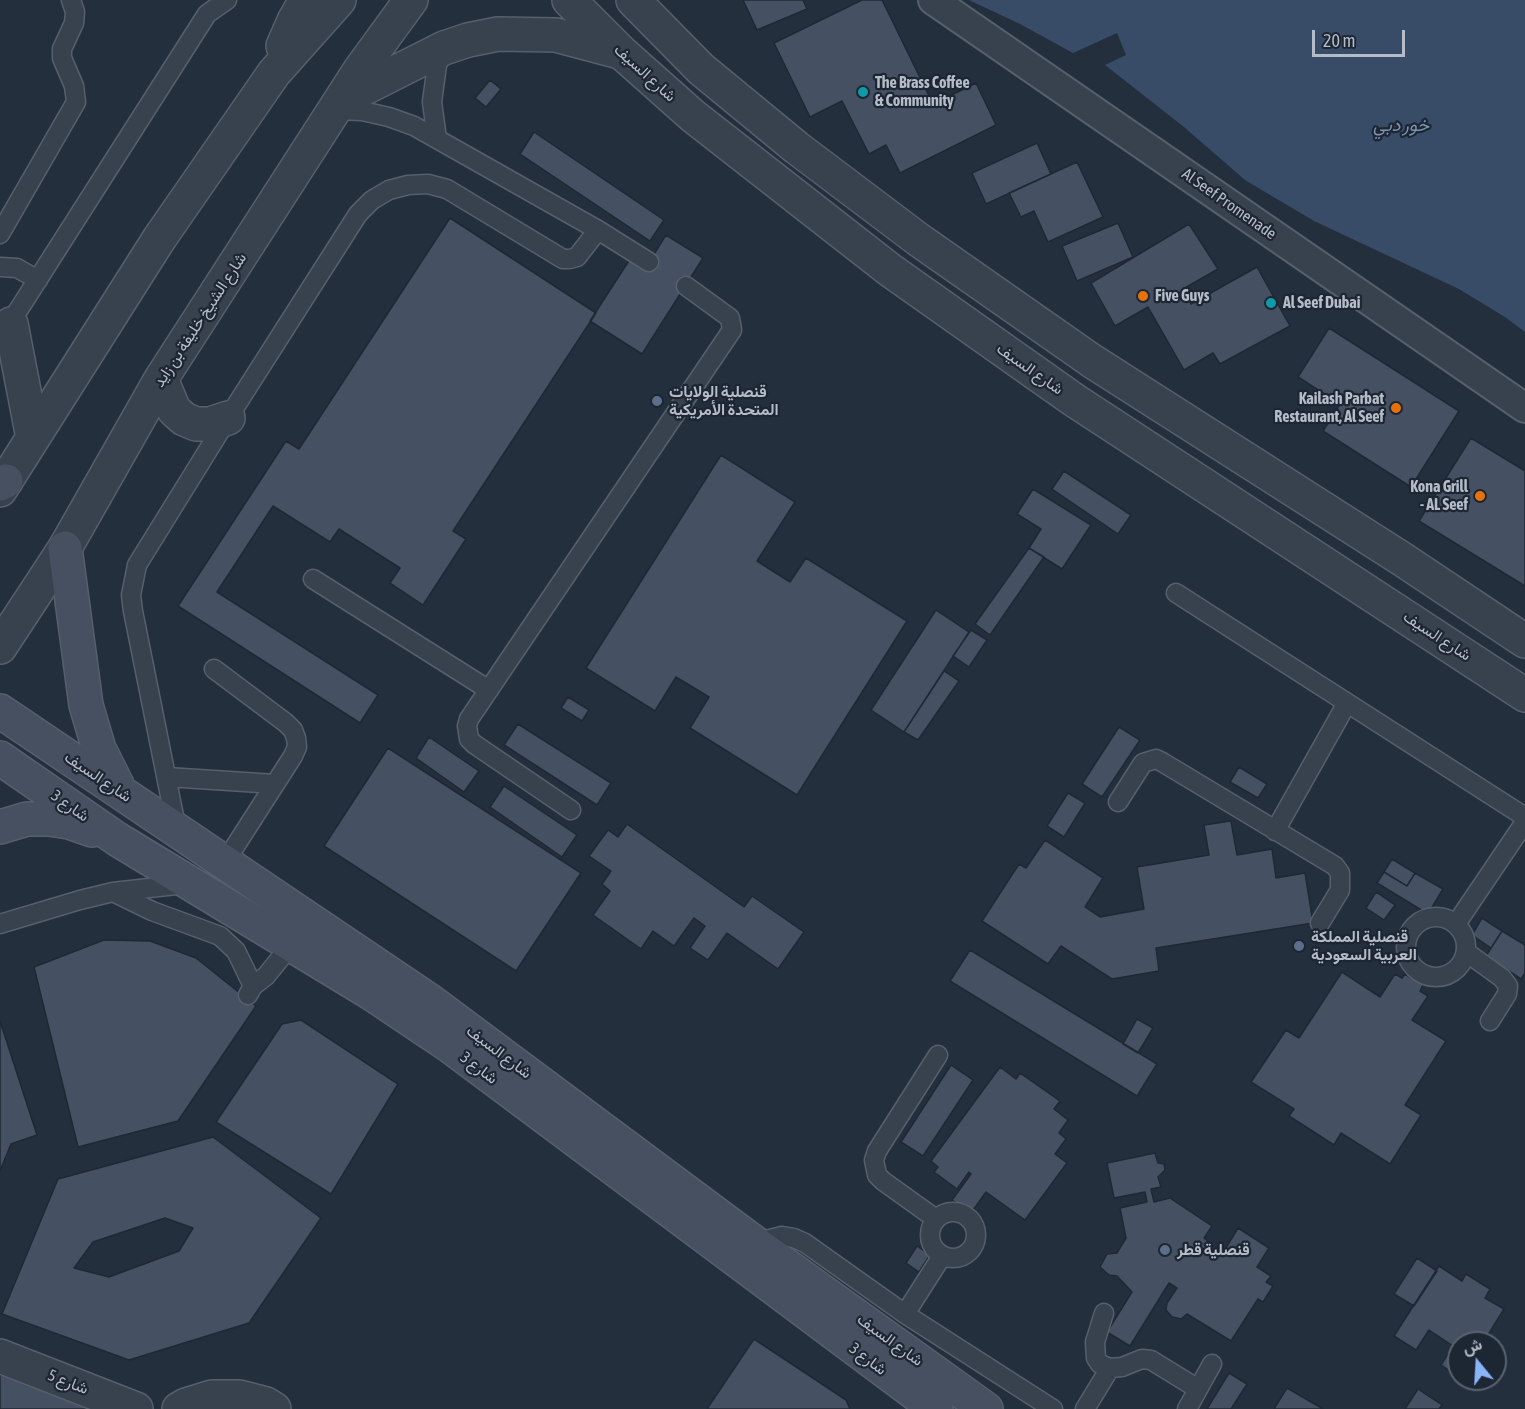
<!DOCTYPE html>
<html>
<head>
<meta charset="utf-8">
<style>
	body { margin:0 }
	#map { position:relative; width:1525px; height:1409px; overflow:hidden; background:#242f3e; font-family:"Asap Condensed",Vazirmatn,sans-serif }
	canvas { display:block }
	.north { position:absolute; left:1447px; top:1331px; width:60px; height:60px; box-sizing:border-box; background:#1d2633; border:2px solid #59626f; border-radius:50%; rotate:342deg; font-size:16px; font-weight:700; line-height:24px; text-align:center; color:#b4bcc9 }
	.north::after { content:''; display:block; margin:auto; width:21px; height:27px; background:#8ab4f8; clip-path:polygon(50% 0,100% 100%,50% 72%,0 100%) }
	.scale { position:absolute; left:1312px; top:30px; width:93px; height:27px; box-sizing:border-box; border:3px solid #b4bcc9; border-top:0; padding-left:8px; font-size:18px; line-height:21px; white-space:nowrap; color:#b4bcc9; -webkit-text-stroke:4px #1d2633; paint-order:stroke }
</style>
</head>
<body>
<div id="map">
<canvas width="1525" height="1409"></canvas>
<div class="north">ش</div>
<div class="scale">20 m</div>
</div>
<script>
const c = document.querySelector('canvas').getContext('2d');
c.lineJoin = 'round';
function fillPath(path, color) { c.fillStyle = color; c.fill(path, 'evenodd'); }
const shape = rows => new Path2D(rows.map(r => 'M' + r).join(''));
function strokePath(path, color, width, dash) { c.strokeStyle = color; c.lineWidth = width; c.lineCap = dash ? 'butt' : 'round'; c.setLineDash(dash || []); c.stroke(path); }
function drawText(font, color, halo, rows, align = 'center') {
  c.font = font + ' "Asap Condensed",Vazirmatn,sans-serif'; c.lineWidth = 4.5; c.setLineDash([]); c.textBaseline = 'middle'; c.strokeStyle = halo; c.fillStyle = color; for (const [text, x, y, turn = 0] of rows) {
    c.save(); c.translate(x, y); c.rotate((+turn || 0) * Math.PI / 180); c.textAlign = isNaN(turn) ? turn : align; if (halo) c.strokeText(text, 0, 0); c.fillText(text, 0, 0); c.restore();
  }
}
const water = shape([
	[969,0,1525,0,1525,332,1505,317,1459,289,1314,221,1245,180,1184,127,1105,65,1126,55,1117,33,1073,53,1020,24]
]);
const building = shape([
	[743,0,803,0,807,9,757,30,743,0],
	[862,0,882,0,933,104,976,83,996,125,900,173,886,145,869,154,842,101,810,117,774,43,862,0],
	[490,80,501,89,486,107,475,98,490,80],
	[534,132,664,220,650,241,520,154,534,132],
	[1037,143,1051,174,986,204,972,173,1037,143],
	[1077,162,1103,217,1048,242,1034,211,1021,217,1009,193,1077,162],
	[450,218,596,313,453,531,466,539,423,605,390,583,400,568,339,529,330,542,273,506,217,592,378,695,360,723,178,606,286,441,299,449,450,218],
	[1118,223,1133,257,1077,281,1062,246,1118,223],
	[1189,224,1218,269,1183,289,1191,304,1257,267,1290,326,1220,364,1213,353,1184,370,1148,307,1115,326,1091,283,1189,224],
	[666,235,703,258,642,354,590,321,630,259,649,262,666,235],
	[1329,328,1459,411,1411,487,1323,431,1340,404,1298,377,1329,328],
	[1471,438,1525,471,1525,586,1419,521,1471,438],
	[721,455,795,502,757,561,790,582,806,558,907,621,797,795,690,728,709,697,676,677,655,711,586,668,721,455],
	[1064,471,1131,515,1118,534,1052,489,1064,471],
	[1033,489,1091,525,1062,569,1029,548,1041,529,1017,514,1033,489],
	[1029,548,1044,557,990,635,975,624,1029,548],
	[936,610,969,632,904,732,871,710,936,610],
	[971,630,987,640,969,667,953,656,971,630],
	[944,671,959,681,918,740,904,732,944,671],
	[568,697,589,710,582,721,561,708,568,697],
	[518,724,611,783,597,805,504,745,518,724],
	[1119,727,1140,740,1102,797,1082,784,1119,727],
	[429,737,479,771,464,792,416,758,429,737],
	[388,748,581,873,516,971,324,846,388,748],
	[1239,767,1267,784,1258,798,1230,782,1239,767],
	[504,786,577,835,562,857,490,807,504,786],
	[1068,793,1085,803,1064,837,1047,826,1068,793],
	[1231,821,1237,855,1272,849,1276,878,1305,873,1313,923,1156,948,1159,971,1112,979,1061,946,1048,964,982,921,1019,864,1026,868,1045,840,1103,878,1085,907,1100,917,1144,909,1137,867,1209,855,1204,825,1231,821],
	[627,824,744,907,752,896,804,932,778,969,727,933,708,960,690,948,705,926,694,918,674,946,653,931,641,949,593,915,610,891,602,884,611,871,589,856,608,830,618,837,627,824],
	[1392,859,1415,873,1407,886,1384,872,1392,859],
	[1384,872,1407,886,1415,873,1443,889,1428,914,1377,883,1384,872],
	[1376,892,1395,905,1384,920,1366,908,1376,892],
	[1482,918,1502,931,1491,948,1472,935,1482,918],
	[1502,931,1525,945,1525,973,1521,979,1486,956,1502,931],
	[104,940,150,941,196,958,256,1006,178,1121,78,1147,34,967,104,940],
	[970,950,1157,1064,1137,1096,950,981,970,950],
	[1342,972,1380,997,1395,974,1402,978,1405,974,1423,985,1420,991,1428,996,1412,1020,1446,1041,1405,1105,1421,1115,1390,1164,1341,1133,1334,1145,1289,1116,1294,1109,1251,1082,1286,1030,1299,1038,1342,972],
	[1137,1019,1153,1028,1138,1053,1123,1044,1137,1019],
	[301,1020,398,1084,331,1194,216,1122,282,1024,301,1020],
	[0,1021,37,1135,11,1144,0,1171,0,1021],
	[951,1065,973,1080,923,1156,901,1142,951,1065],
	[1000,1067,1016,1079,1020,1073,1060,1101,1054,1109,1068,1120,1059,1133,1066,1139,1055,1154,1067,1163,1025,1220,986,1192,971,1213,952,1200,971,1174,969,1172,957,1189,934,1172,938,1167,931,1161,1000,1067],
	[213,1137,321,1218,249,1323,129,1360,2,1314,58,1179,213,1137],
	[165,1218,193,1228,179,1251,109,1277,74,1268,93,1242,165,1218],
	[1155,1153,1158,1163,1164,1164,1165,1170,1158,1177,1161,1187,1151,1189,1154,1202,1170,1198,1212,1226,1204,1238,1209,1242,1208,1247,1221,1256,1238,1228,1269,1248,1257,1267,1271,1276,1266,1282,1273,1286,1263,1302,1258,1299,1231,1341,1187,1314,1181,1319,1172,1317,1166,1310,1167,1303,1177,1288,1169,1283,1130,1346,1107,1332,1132,1292,1117,1276,1109,1275,1100,1267,1107,1254,1117,1253,1126,1238,1120,1208,1147,1202,1145,1192,1114,1198,1107,1163,1155,1153],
	[917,1246,930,1255,919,1272,906,1263,917,1246],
	[1417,1258,1437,1271,1414,1306,1394,1294,1417,1258],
	[1439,1266,1462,1281,1466,1274,1490,1289,1485,1298,1504,1309,1483,1343,1459,1343,1459,1377,1441,1365,1453,1346,1429,1330,1416,1350,1394,1336,1439,1266],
	[754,1339,846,1400,850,1409,707,1409,754,1339],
	[1229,1373,1247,1384,1231,1409,1207,1409,1229,1373],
	[0,1374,88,1405,87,1409,0,1409,0,1374],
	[1287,1388,1323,1409,1274,1409,1287,1388],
	[1418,1389,1442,1405,1439,1409,1405,1409,1418,1389]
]);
const service = shape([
	[336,110,362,111,389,117,414,126,598,230,649,262],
	[437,139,432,102,437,65,444,48],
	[0,234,76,102,74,86,62,58,62,49,74,23,75,12,71,0],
	[0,267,17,268,38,280],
	[5,331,207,14,227,0],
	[313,579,489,690],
	[1176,593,1525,817],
	[214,669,286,723,293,730,296,738,297,747,293,756,225,862],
	[167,777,275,784],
	[1118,802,1143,763,1156,759,1162,762,1335,866,1340,873,1340,890,1320,923],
	[571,810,474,744,469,739,467,726,469,719,732,330,730,318,686,286],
	[177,831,133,611,131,595,137,565,228,418,358,214,372,200,389,190,408,185,428,184,447,189,563,259,570,259,577,257,598,230],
	[1275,831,1347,703],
	[113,892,152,911,220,936,236,951,253,986],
	'1406 947a30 30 0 1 1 60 0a30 30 0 1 1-60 0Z',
	[0,924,80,900,113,892,185,884],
	[1456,924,1525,822],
	[1466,952,1502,978,1508,986,1507,994,1490,1021],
	[248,995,253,986,266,976,291,945],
	'930 1235a23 23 0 1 1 46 0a23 23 0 1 1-46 0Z',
	[936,1219,883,1181,877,1175,874,1160,877,1151,938,1055],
	[759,1246,770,1239,782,1236,794,1238,805,1243,905,1314,1053,1409],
	[1104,1313,1095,1342,1096,1358,1100,1364,1110,1368,1122,1367,1142,1359,1151,1360,1198,1389],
	[905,1314,942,1256],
	[1085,1409,1110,1368],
	[1187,1409,1212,1364]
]);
const pedestrian = shape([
	[933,0,1525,408]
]);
const minor = shape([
	[0,1356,136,1409],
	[179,1409,186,1405,212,1397,239,1397,266,1404,274,1409]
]);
const tertiary = shape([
	[569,0,621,52,693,116,890,270,1074,400,1525,695],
	[633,0,701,69,797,148,919,240,1092,361,1402,559,1525,641],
	[283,46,294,21,306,0],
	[343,99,444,48,468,40,498,34,556,35,620,52],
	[11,324,33,438],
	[161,379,174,410,184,419,196,424,210,424,228,418],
	[0,490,159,239,274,73,339,0],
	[0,647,65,548,161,379,360,70,411,0]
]);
const secondary = shape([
	[0,484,6,481],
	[65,548,86,705,99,749,120,791],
	[0,711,430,1001,759,1246,986,1409],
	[0,758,117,839,371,993,450,1046,936,1409],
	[0,827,27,819,49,819,69,822,92,830]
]);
const markers = [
	[863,92,6,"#0f9aa8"],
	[1143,296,6,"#e8710a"],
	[1271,303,6,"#0f9aa8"],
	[657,401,6,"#5c6f8a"],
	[1396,408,6,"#e8710a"],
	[1480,496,6,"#e8710a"],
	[1299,946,6,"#5c6f8a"],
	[1165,1250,6,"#5c6f8a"]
];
const streetNames = [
	["شارع السيف",645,73,42],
	["Al Seef Promenade",1229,204,35],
	["شارع الشيخ خليفة بن زايد",200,320,-57],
	["شارع السيف",1030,369,35],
	["شارع السيف",1437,636,33],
	["شارع السيف",98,777,34],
	["شارع 3",70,806,35],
	["شارع السيف",499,1052,37],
	["شارع 3",479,1068,37],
	["شارع السيف",890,1340,36],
	["شارع 3",868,1359,37],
	["شارع 5",68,1382,21]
];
const poiNames = [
	["The Brass Coffee",875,83],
	["& Community",875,101],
	["Five Guys",1155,296],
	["Al Seef Dubai",1283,303],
	["قنصلية الولايات",669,392],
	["المتحدة الأمريكية",669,410],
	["Kailash Parbat",1384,399,"right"],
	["Restaurant, Al Seef",1384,417,"right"],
	["Kona Grill",1468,487,"right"],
	["- AL Seef",1468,505,"right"],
	["قنصلية المملكة",1311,937],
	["العربية السعودية",1311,955],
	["قنصلية قطر",1177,1250]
];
const waterNames = [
	["خور دبي",1401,125]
];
fillPath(water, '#394c67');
fillPath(building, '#455162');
strokePath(building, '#1f2835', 1.5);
strokePath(service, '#565f6c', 21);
strokePath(pedestrian, '#565f6c', 32);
strokePath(minor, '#565f6c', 36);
strokePath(tertiary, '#565f6c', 36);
strokePath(secondary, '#565f6c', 36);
strokePath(service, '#38414e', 18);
strokePath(pedestrian, '#38414e', 28);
strokePath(minor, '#38414e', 33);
strokePath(tertiary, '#38414e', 33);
strokePath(secondary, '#465061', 33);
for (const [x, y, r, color] of markers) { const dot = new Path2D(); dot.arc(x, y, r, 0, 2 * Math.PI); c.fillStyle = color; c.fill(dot); strokePath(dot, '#1d2633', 2); }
drawText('16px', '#b4bcc9', '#1d2633', streetNames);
drawText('bold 16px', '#b4bcc9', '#1d2633', poiNames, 'left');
drawText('italic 18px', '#7c92b1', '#1d2633', waterNames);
</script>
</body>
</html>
